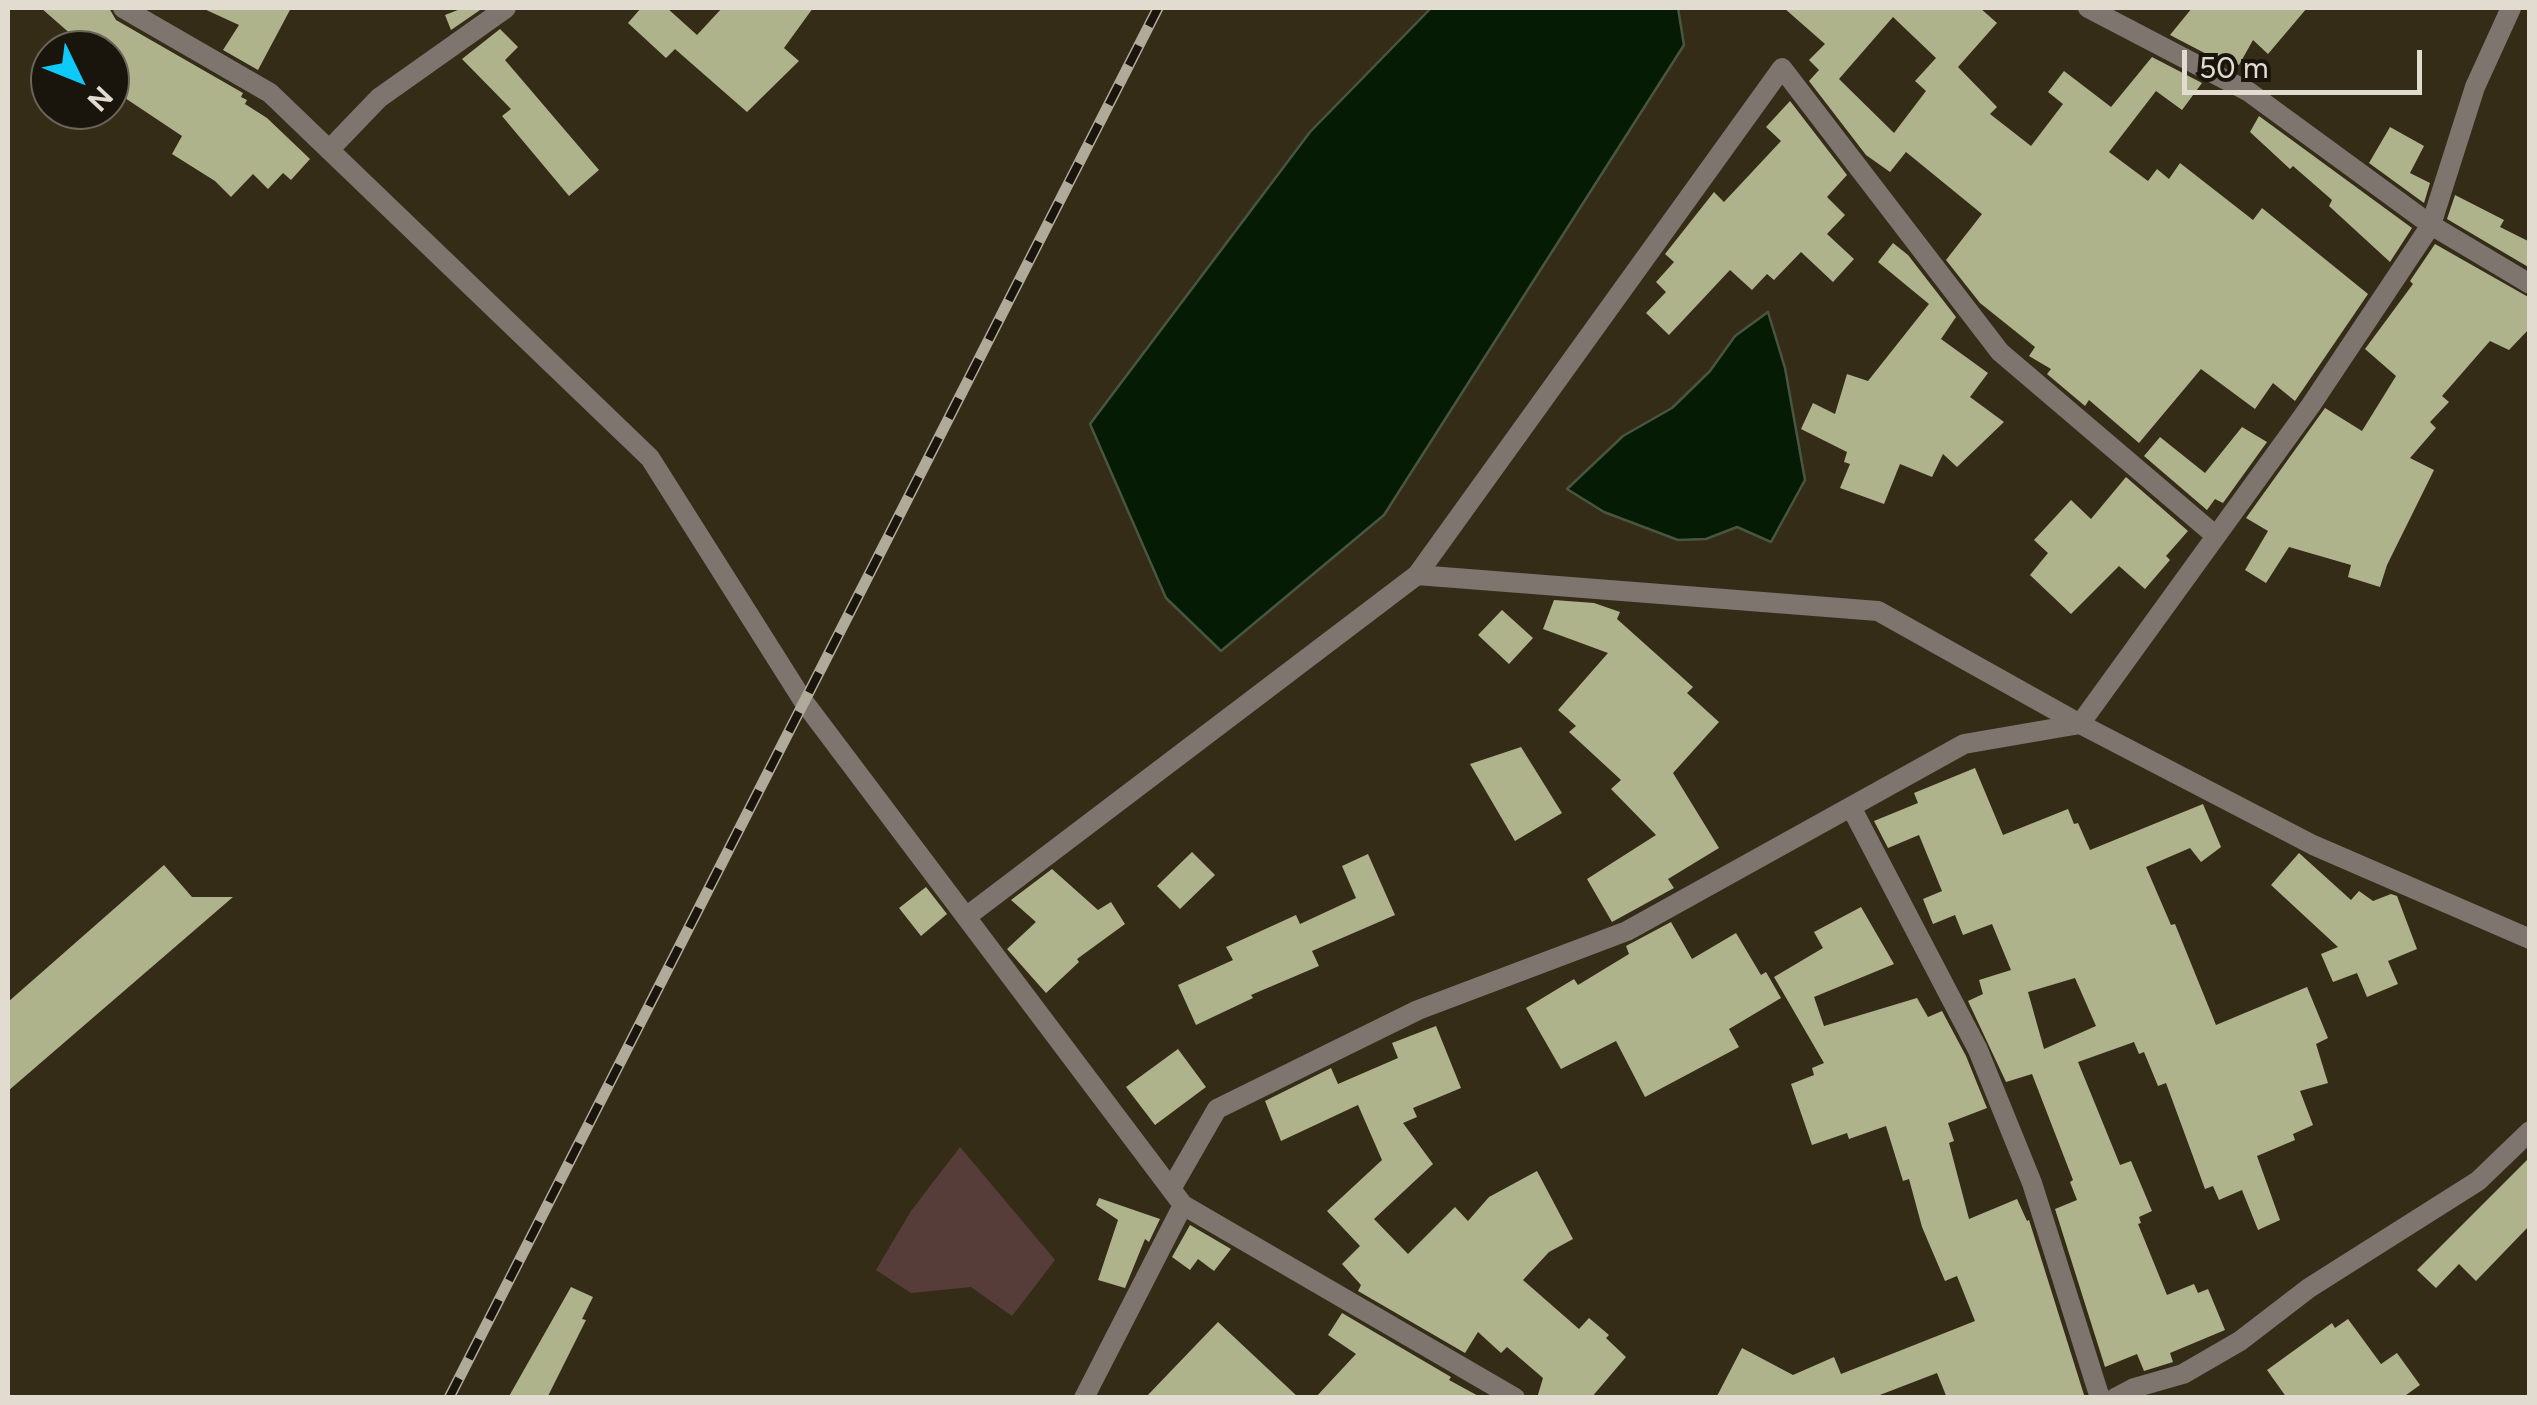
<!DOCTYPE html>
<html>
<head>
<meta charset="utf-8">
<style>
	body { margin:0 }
	#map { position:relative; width:2537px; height:1405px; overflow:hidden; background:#352c18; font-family:Figtree,sans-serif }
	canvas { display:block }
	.frame { position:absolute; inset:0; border:10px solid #e1dccf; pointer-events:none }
	.north { position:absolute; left:30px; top:30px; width:100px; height:100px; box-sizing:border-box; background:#19150c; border:2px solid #69655a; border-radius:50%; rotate:133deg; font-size:28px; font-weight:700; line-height:40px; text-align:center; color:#e1dccf }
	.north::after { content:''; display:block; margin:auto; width:35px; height:45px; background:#0ecafa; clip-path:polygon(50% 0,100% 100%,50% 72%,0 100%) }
	.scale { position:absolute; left:2182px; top:50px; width:240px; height:45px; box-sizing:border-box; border:5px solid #e1dccf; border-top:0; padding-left:12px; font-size:30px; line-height:35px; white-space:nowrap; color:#e1dccf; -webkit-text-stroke:8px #19150c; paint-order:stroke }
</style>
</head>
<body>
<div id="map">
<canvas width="2537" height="1405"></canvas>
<div class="frame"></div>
<div class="north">N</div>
<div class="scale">50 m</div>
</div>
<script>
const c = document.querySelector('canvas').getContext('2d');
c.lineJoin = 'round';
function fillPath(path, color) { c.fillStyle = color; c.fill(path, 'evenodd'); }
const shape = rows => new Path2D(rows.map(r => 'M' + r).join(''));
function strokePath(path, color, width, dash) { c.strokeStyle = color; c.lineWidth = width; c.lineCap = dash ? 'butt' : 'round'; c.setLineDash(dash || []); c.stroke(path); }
const green = shape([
	[960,1147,1055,1260,1012,1316,971,1287,911,1293,876,1270,911,1211]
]);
const water = shape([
	[1431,8,1678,8,1684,45,1384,515,1221,651,1166,598,1090,424,1310,132,1431,8],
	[1768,312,1785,368,1805,480,1771,542,1737,527,1706,539,1678,540,1604,512,1567,489,1623,436,1672,408,1710,371,1735,336,1768,312]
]);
const building = shape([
	[41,8,109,8,116,20,243,93,241,97,247,100,245,104,267,118,310,159,291,180,283,173,268,189,253,174,231,197,215,181,172,154,182,136,110,88,110,50,89,50],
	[202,8,291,8,258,70,223,50,239,25],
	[463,8,483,8,451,30,445,15],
	[641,8,667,8,697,35,722,8,813,8,784,48,799,61,747,112,675,49,666,58,628,23],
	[1784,8,1980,8,1997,23,1958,67,1997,107,1990,114,2031,146,2063,104,2048,92,2064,71,2111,107,2152,57,2202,83,2182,110,2156,91,2109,152,2148,181,2157,169,2169,179,2180,163,2253,220,2262,208,2368,294,2295,401,2273,383,2255,409,2201,369,2139,443,2089,400,2085,406,2047,374,2051,369,2029,356,2035,347,1980,303,1946,260,1982,214,1906,152,1890,172,1866,155,1809,81,1819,70,1809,60,1825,44],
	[1893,17,1936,58,1915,81,1926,91,1894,133,1839,79],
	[2192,8,2307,8,2268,54,2253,40,2239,65,2222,56,2218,60,2170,35],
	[500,29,518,47,505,60,599,170,569,196,502,116,511,109,462,59],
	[1790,101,1847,175,1827,197,1845,215,1827,234,1854,259,1833,282,1801,252,1774,280,1767,274,1752,290,1730,270,1669,335,1646,313,1666,292,1656,282,1674,262,1665,254,1714,192,1724,202,1781,141,1766,127],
	[2259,116,2412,228,2390,262,2329,206,2332,200,2293,166,2290,169,2250,132],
	[2390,127,2424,146,2410,173,2430,183,2424,203,2369,163],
	[2455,195,2504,220,2500,227,2530,242,2530,268,2447,219],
	[1893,243,1908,255,1956,317,1941,339,1988,373,1970,397,2004,422,1957,467,1943,454,1932,477,1900,464,1884,504,1840,488,1850,464,1844,462,1847,452,1801,429,1813,403,1835,414,1847,374,1868,381,1929,304,1878,262],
	[2435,244,2530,298,2530,328,2509,350,2490,341,2442,396,2449,402,2430,422,2436,428,2410,458,2434,470,2387,565,2380,587,2348,577,2351,565,2289,547,2266,583,2245,570,2268,531,2246,518,2325,408,2362,431,2396,376,2365,349,2413,284,2410,281],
	[2242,427,2267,442,2223,503,2215,499,2207,510,2144,456,2160,437,2205,473],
	[2126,477,2188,531,2166,556,2170,560,2145,589,2119,566,2071,614,2030,575,2048,553,2034,540,2071,500,2091,519],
	[1554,600,1594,603,1620,612,1617,619,1693,687,1687,693,1719,722,1673,773,1719,848,1668,879,1674,888,1612,922,1587,879,1656,835,1611,789,1621,780,1569,732,1576,726,1558,710,1608,653,1543,629],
	[1502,610,1533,638,1509,664,1478,635],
	[1521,747,1562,813,1515,841,1470,764],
	[1975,768,2003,835,2068,809,2074,824,2078,823,2090,850,2203,804,2221,847,2201,862,2190,848,2146,867,2171,925,2175,924,2216,1025,2307,987,2328,1038,2316,1044,2328,1083,2300,1091,2313,1125,2293,1134,2295,1140,2257,1156,2280,1220,2258,1230,2242,1190,2219,1200,2213,1186,2205,1189,2166,1083,2158,1086,2144,1052,2139,1054,2134,1042,2078,1062,2120,1165,2131,1161,2152,1211,2139,1217,2141,1223,2138,1224,2167,1295,2194,1284,2198,1293,2208,1289,2225,1330,2170,1353,2173,1362,2144,1371,2137,1354,2105,1367,2055,1209,2077,1200,2070,1182,2073,1180,2032,1074,2006,1082,1968,1001,1983,994,1979,980,2011,970,1992,924,1963,935,1955,915,1933,924,1923,899,1942,891,1919,835,1888,848,1874,821,1918,803,1914,793],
	[2075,978,2096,1026,2044,1049,2028,992],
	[1192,852,1215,875,1180,909,1157,886],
	[2299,853,2351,900,2359,891,2373,901,2391,894,2397,896,2417,949,2388,961,2398,984,2367,997,2357,973,2333,982,2321,954,2338,947,2271,885],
	[1368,854,1395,915,1312,951,1319,966,1251,995,1253,998,1196,1025,1178,985,1233,960,1226,947,1296,915,1300,924,1356,898,1342,866],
	[164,865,192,897,233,897,8,1091,8,1002],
	[1052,869,1098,910,1111,902,1125,924,1077,959,1079,962,1046,993,1007,949,1036,922,1011,900],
	[926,887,947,914,921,936,899,908],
	[1861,907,1894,964,1814,997,1824,1026,1917,998,1928,1017,1942,1011,1966,1056,1987,1108,1948,1123,1954,1141,1949,1143,1969,1219,2017,1199,2027,1221,2029,1220,2085,1398,1947,1398,1937,1373,1872,1398,1716,1398,1742,1348,1793,1375,1834,1357,1841,1374,1975,1321,1957,1276,1945,1281,1922,1227,1909,1179,1903,1181,1886,1126,1849,1139,1847,1133,1812,1145,1791,1084,1814,1075,1812,1068,1824,1063,1774,977,1823,948,1814,932],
	[1671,922,1692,959,1736,933,1761,975,1766,972,1781,998,1729,1029,1739,1047,1645,1097,1616,1041,1561,1069,1526,1008,1574,979,1578,985,1629,954,1626,946],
	[1436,1026,1461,1088,1413,1108,1417,1117,1403,1123,1433,1164,1374,1219,1408,1254,1455,1207,1468,1221,1489,1197,1537,1171,1573,1239,1549,1252,1523,1280,1579,1329,1589,1318,1609,1335,1606,1338,1626,1357,1591,1398,1537,1398,1543,1378,1507,1347,1501,1353,1478,1332,1465,1353,1358,1291,1361,1285,1342,1264,1360,1246,1327,1211,1382,1160,1358,1105,1281,1141,1265,1101,1331,1068,1338,1084,1398,1058,1392,1043],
	[1178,1049,1206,1087,1155,1125,1126,1087],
	[2530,1157,2530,1225,2476,1281,2459,1264,2436,1288,2417,1270],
	[1099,1198,1160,1219,1149,1242,1145,1239,1125,1288,1098,1280,1118,1220,1096,1205],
	[1190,1225,1231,1249,1214,1271,1198,1259,1190,1270,1172,1257],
	[571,1287,593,1297,582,1319,586,1320,547,1398,508,1398],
	[1342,1313,1451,1377,1449,1380,1482,1398,1315,1398,1356,1354,1328,1335],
	[2348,1319,2381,1364,2397,1353,2420,1385,2402,1398,2287,1398,2267,1370,2332,1323,2335,1328],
	[1218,1322,1299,1398,1145,1398]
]);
const street = shape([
	[123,8,270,93,650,458,804,702,1183,1205,1515,1398],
	[2088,8,2249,92,2431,225,2530,284],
	[2511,8,2475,87,2431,225,2311,405,2080,724,2313,845,2530,939],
	[329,150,379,98,506,8],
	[1417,575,1782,68,2000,352,2216,536],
	[1851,807,1978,1050,2032,1183,2100,1398],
	[966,917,1417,575,1878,611,2080,724,1964,744,1627,931,1418,1010,1217,1109,1171,1189],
	[1084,1398,1183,1205],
	[2115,1398,2134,1388,2183,1374,2240,1341,2309,1288,2478,1181,2530,1131]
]);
const rail = shape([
	[449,1398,1158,8]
]);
fillPath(green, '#563d39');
fillPath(water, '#061b03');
strokePath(water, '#485540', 2.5);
fillPath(building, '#afb38c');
strokePath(street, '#7f756f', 20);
strokePath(rail, '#b0aa9b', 11);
strokePath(rail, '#19150c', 8, [22]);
</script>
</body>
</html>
